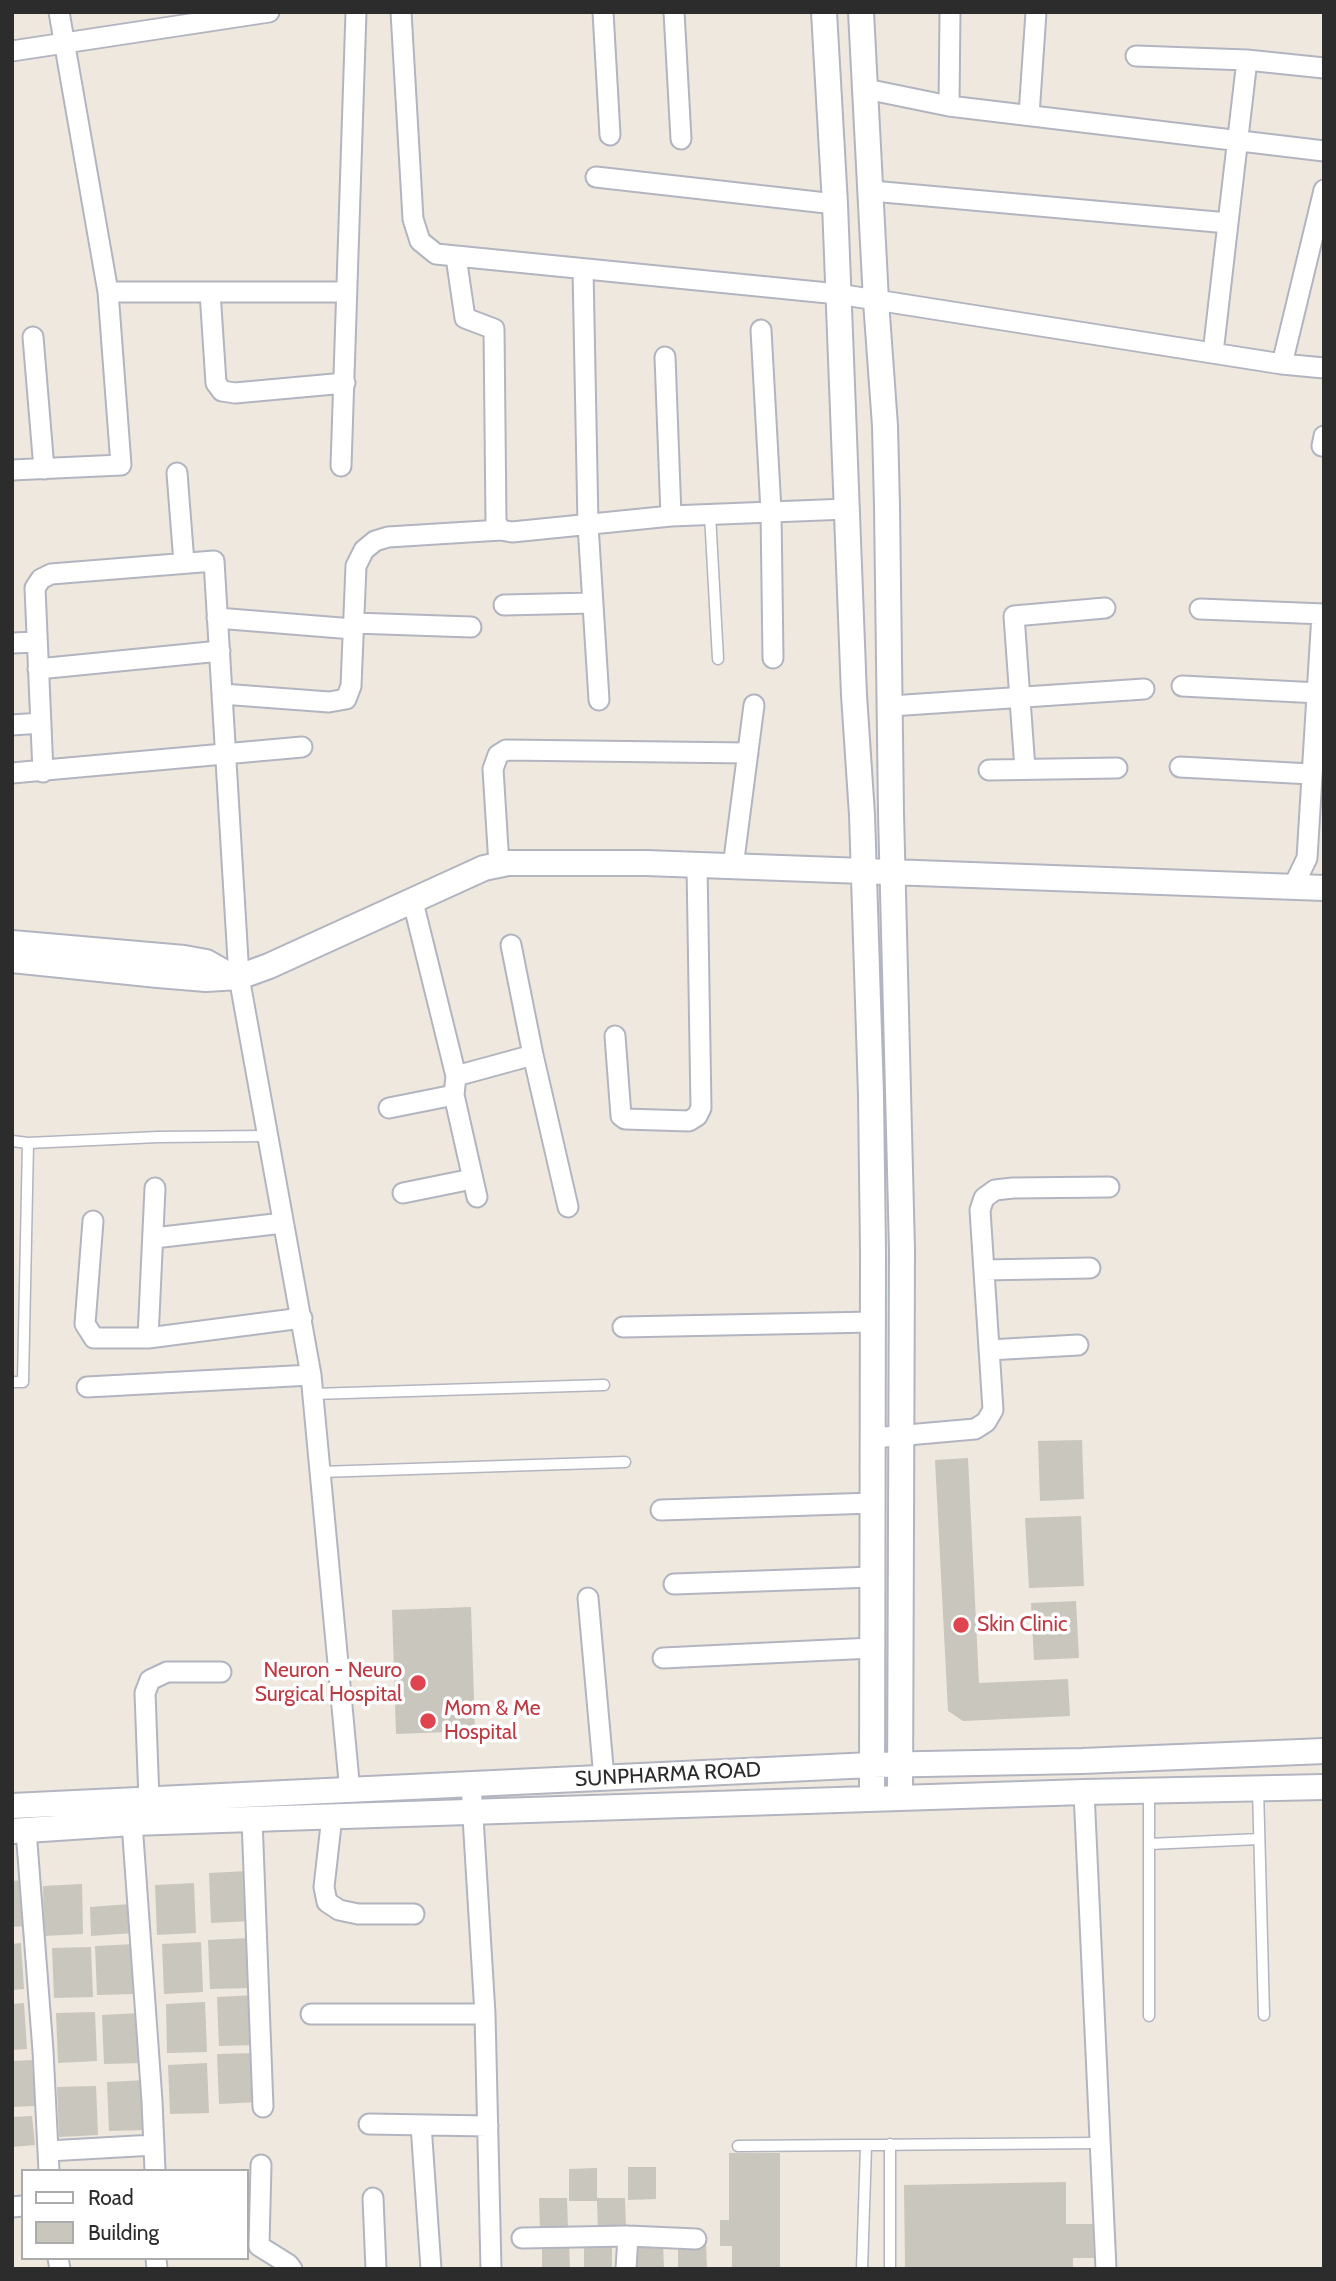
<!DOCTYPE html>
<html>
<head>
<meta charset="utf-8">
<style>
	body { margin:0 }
	#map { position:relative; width:1336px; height:2281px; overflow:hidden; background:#eee8df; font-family:Cabin,sans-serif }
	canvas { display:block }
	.frame { position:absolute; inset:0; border:14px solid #2c2c2c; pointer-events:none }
	.legend { position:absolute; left:21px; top:2169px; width:228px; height:91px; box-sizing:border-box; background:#fff; border:2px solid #ababab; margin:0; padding:9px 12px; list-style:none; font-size:21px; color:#2c2c2c }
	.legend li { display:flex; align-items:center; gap:14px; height:35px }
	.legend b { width:35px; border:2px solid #ababab }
</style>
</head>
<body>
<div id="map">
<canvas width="1336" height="2281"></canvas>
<div class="frame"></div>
<ul class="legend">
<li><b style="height:9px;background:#fff"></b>Road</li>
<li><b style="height:19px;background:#c9c6bd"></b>Building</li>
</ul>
</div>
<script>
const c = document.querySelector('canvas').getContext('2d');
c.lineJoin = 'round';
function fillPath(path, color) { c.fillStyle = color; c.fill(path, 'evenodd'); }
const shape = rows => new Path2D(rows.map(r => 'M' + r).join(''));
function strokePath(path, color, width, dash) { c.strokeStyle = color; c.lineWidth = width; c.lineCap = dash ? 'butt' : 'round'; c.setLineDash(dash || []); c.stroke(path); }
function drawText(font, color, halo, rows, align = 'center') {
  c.font = font + ' Cabin,sans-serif'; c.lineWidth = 7; c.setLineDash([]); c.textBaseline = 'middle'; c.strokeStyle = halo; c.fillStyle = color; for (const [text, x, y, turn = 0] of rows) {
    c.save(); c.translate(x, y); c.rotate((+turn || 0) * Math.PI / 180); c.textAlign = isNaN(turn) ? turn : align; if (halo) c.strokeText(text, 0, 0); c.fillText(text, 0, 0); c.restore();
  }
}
const building = shape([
	[1082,1440,1084,1499,1040,1501,1038,1441],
	[968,1458,979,1683,1068,1679,1070,1716,963,1721,948,1711,935,1460],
	[1081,1516,1084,1586,1029,1588,1025,1518],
	[1076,1601,1079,1658,1034,1660,1031,1603],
	[471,1607,475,1731,396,1734,392,1610],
	[248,1871,250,1921,211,1923,209,1873],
	[23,1880,26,1926,12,1927,12,1881],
	[194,1883,196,1933,157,1935,155,1885],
	[82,1884,83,1934,44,1936,43,1886],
	[130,1904,133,1933,91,1936,90,1907],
	[248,1938,249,1988,210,1989,208,1940],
	[201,1942,203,1992,164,1994,162,1944],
	[21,1943,24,1989,12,1990,12,1944],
	[134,1944,136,1994,97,1995,95,1946],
	[91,1947,93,1997,54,1998,52,1948],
	[256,1995,258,2045,219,2046,217,1997],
	[205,2002,207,2052,167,2053,166,2004],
	[24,2003,27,2049,12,2050,12,2004],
	[95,2012,97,2061,58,2063,56,2013],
	[141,2013,143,2063,104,2064,102,2015],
	[256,2053,258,2102,219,2104,217,2054],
	[32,2060,35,2106,12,2107,12,2061],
	[207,2063,209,2113,170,2114,168,2065],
	[146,2080,148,2130,109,2131,107,2082],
	[96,2086,98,2135,59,2137,57,2087],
	[32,2116,35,2145,12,2147,12,2117],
	[729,2153,780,2153,780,2269,732,2269,732,2246,720,2246,720,2220,729,2220],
	[628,2167,656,2167,656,2199,628,2200],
	[597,2168,597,2198,625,2198,626,2229,598,2230,597,2201,569,2201,569,2169],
	[1066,2182,1066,2224,1093,2224,1094,2258,1073,2258,1073,2269,905,2269,904,2185],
	[539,2198,567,2198,568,2230,540,2230],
	[542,2243,569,2243,570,2269,542,2269],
	[663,2243,664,2269,636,2269,635,2244],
	[678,2243,706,2243,707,2269,678,2269],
	[584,2244,612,2244,612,2269,584,2269]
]);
const service = shape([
	[710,515,718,659],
	[12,1141,28,1143,158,1137,268,1136],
	[12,1382,23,1382,28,1143],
	[313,1394,604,1385],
	[320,1472,625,1462],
	[1258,1788,1264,2015],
	[1149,1844,1259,1839],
	[1149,2016,1149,1791],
	[890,2144,890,2269],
	[738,2146,1100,2143],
	[862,2269,866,2146]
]);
const minor = shape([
	[59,12,108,292,346,292],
	[401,12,413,219,420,241,436,254,838,294,1282,364,1324,368],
	[603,12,610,135],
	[674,12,681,139],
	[12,51,269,12],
	[1136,56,1247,60],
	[866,89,949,106,1324,151],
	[949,106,950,12],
	[1029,115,1036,12],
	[596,177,835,204],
	[872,191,1228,223,1247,60,1324,68],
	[456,257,465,318,494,329,496,522,501,530,512,532,671,516,847,509],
	[583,269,588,525,599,700],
	[210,292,216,383,222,391,235,393,345,383],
	[761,330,771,511,773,658],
	[33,337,44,469],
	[1213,353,1228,223],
	[665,357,671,516],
	[1282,364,1324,190],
	[1324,436,1322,446,1324,446],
	[341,466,356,12],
	[12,470,121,465,108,292],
	[177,473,184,563],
	[504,605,592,603],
	[1200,609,1324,614],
	[217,618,353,629],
	[354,623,471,627],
	[12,643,37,642],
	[38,669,220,651],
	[1182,686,1319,693],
	[222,694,329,702,346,699,351,686,356,566,364,550,375,541,388,537,501,530],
	[891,706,1144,689],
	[12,725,41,723],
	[1180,767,1311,774],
	[1025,769,1014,616,1105,608],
	[989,770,1117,768],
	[43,772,35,588,41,579,51,574,214,561,239,977,311,1375,350,1792],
	[12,773,302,747],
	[499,865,493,769,498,755,506,750,748,753],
	[733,867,754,705],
	[1293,887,1307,858,1322,614],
	[413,902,456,1076],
	[615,1036,621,1116,625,1119,689,1121,697,1116,701,1108,697,866],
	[533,1055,568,1207],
	[389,1108,454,1095],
	[403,1193,472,1179],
	[477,1197,454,1095,456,1076,533,1055,511,945],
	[93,1221,85,1324,94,1338,148,1338,302,1318],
	[154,1238,283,1223],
	[984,1270,1090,1268],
	[623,1327,873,1322],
	[148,1338,155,1188],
	[989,1350,1078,1345],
	[87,1387,311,1375],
	[873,1438,975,1429,986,1422,993,1410,980,1210,984,1198,995,1190,1013,1188,1109,1187],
	[661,1510,873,1503],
	[674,1584,873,1577],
	[588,1598,604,1778],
	[663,1658,872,1648],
	[471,1784,485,2014,491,2269],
	[1084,1792,1106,2269],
	[149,1800,145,1693,150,1680,167,1672,221,1672],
	[332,1816,324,1887,327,1902,339,1910,358,1914,414,1914],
	[252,1819,263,2107],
	[132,1823,152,2101,155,2171],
	[26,1830,43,2051,49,2171],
	[311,2014,485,2014],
	[369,2124,488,2126],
	[421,2125,431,2269],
	[48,2151,154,2145],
	[261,2165,259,2246,288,2264,292,2269],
	[373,2198,376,2269],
	[12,2207,23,2206],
	[522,2238,628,2236,696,2239],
	[58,2258,60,2269],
	[156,2258,157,2269],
	[626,2269,628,2236]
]);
const tertiary = shape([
	[824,12,835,204,854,695,862,815,871,1095,873,1252,872,1799],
	[861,12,876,301,885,426,887,506,891,813,902,1250,900,1798],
	[12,943,184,958,206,962,229,975],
	[12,960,158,975,206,979,239,977,269,966,484,868,508,863,646,863,1324,888],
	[12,1806,871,1765,1082,1761,1324,1751],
	[12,1831,132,1823,252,1819,1084,1792,1324,1787]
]);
const markers = [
	[961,1625,9,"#e0444e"],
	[418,1683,9,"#e0444e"],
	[428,1721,9,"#e0444e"]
];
const healthNames = [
	["Skin Clinic",977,1625],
	["Neuron - Neuro",402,1671,"right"],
	["Surgical Hospital",402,1695,"right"],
	["Mom & Me",444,1709],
	["Hospital",444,1733]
];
const streetNames = [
	["SUNPHARMA ROAD",668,1775,-3]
];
fillPath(building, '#c9c6bd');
strokePath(service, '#b2b5c0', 13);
strokePath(minor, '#b2b5c0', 23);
strokePath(tertiary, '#b2b5c0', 28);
strokePath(service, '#fff', 10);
strokePath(minor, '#fff', 19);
strokePath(tertiary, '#fff', 24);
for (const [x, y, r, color] of markers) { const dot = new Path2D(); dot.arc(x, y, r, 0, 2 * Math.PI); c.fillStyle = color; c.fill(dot); strokePath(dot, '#fff', 2.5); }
drawText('21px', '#be3a42', '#fff', healthNames, 'left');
drawText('21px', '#2c2c2c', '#fff', streetNames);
</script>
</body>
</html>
